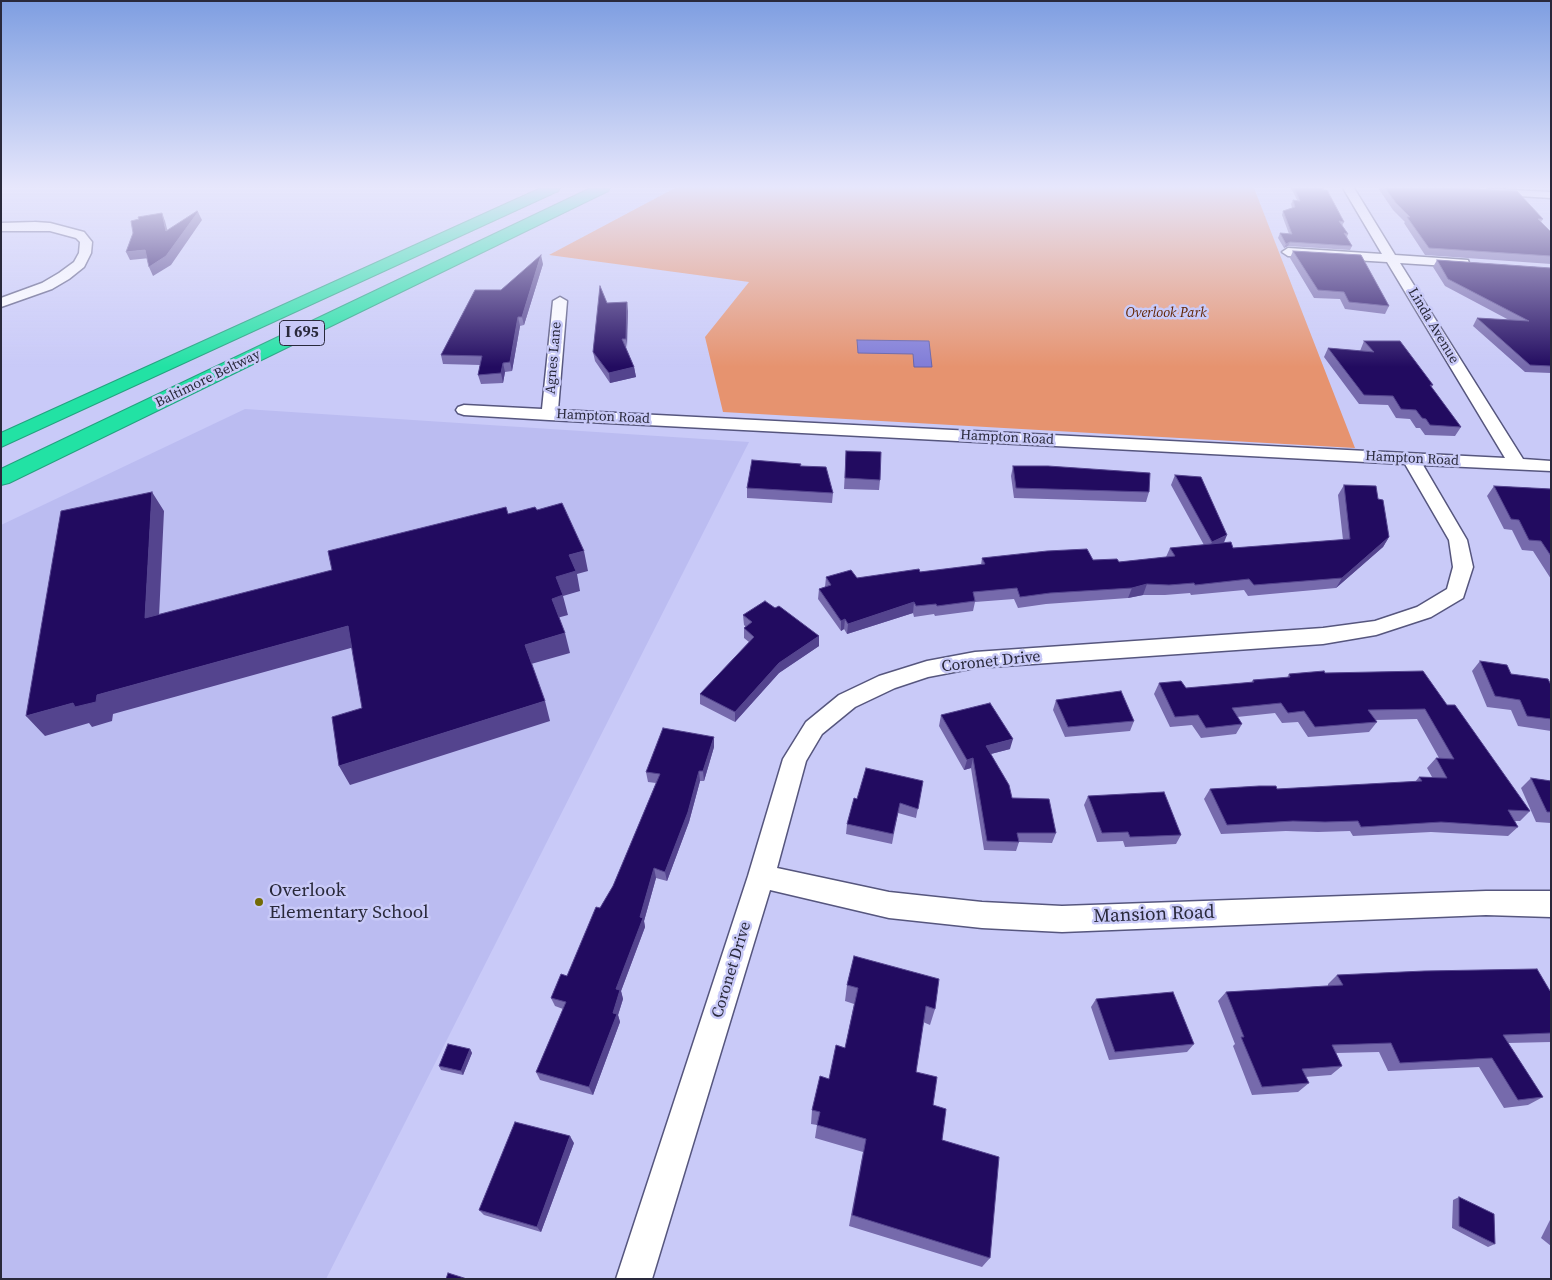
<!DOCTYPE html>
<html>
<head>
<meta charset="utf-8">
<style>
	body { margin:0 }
	#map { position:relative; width:1552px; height:1280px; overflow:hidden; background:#c9caf8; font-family:"Source Serif 4",serif }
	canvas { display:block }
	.frame { position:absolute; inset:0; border:2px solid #29293b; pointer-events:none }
</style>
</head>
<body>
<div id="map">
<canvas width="1552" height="1280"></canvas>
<div class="frame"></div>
</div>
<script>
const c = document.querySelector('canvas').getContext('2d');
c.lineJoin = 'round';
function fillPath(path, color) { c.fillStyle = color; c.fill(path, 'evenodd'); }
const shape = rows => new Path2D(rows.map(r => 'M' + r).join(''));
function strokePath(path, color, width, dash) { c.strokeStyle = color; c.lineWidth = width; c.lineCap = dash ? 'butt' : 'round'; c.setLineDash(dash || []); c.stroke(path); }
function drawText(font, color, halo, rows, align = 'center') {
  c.font = font + ' "Source Serif 4",serif'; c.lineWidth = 5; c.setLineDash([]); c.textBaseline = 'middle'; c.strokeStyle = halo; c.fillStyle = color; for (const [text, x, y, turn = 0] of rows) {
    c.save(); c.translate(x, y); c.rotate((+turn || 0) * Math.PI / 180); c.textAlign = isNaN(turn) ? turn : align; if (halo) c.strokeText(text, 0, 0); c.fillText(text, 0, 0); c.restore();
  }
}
const built = shape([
	[245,409,749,442,326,1279,1,1279,1,525]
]);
const green = shape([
	[675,188,1254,188,1355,448,723,412,705,337,749,282,549,255]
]);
const water = shape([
	[857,340,929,341,932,367,914,367,913,354,858,353,857,340]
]);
const minor = shape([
	[1343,188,1354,188,1395,255,1468,260,1469,263,1463,267,1400,263,1523,459,1551,461,1551,471,1423,465,1467,540,1473,567,1463,598,1431,617,1376,635,1323,644,975,668,928,677,895,688,855,707,822,734,806,761,777,868,889,892,982,902,1062,906,1486,891,1551,891,1551,917,1486,915,1062,932,982,928,889,918,770,890,652,1279,616,1279,748,876,783,759,806,722,839,695,879,676,927,661,975,652,1323,628,1375,621,1417,607,1447,589,1453,567,1449,540,1405,464,549,420,464,415,458,413,456,410,458,407,464,405,542,409,553,301,560,297,567,301,558,410,1505,458,1387,262,1288,256,1282,252,1288,248,1382,254,1343,188],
	[1491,189,1551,192,1551,198,1487,194,1485,192,1487,190,1491,189],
	[35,222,50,223,84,232,92,242,91,253,84,267,69,279,52,289,1,307,1,298,42,283,59,273,74,262,79,253,80,242,76,238,50,231,1,231,1,223,35,222]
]);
const motorway = shape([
	[541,188,560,188,558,191,1,447,1,433,541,188],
	[591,188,610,188,608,191,9,483,1,485,1,469,591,188]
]);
const wall = shape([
	[1291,188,1323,188,1344,222,1342,226,1348,234,1347,237,1352,246,1350,250,1288,246,1284,248,1278,238,1280,233,1289,234,1282,215,1283,211,1292,208,1291,204,1293,200,1297,200],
	[1378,188,1453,188,1543,219,1541,222,1551,232,1551,264,1425,255,1404,223,1405,222,1393,210],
	[1293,251,1389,306,1385,314,1345,309,1340,299,1314,298,1290,258],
	[1437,260,1551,268,1551,373,1525,372,1473,326,1477,318,1509,320,1445,286,1433,267],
	[543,264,524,325,520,326,512,371,505,372,503,383,481,384,478,375,480,365,443,364,441,355,501,290],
	[607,303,628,311,626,348,634,367,636,377,610,383,595,361,593,352],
	[1364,341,1433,385,1431,387,1461,427,1455,436,1425,435,1420,428,1416,428,1410,419,1396,418,1388,405,1359,404,1324,357,1328,348,1360,351],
	[846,451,880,480,879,490,844,489],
	[801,466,833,493,832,503,747,498,747,488],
	[1013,466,1149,492,1146,502,1014,498,1011,476],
	[1175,475,1224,543,1233,548,1343,540,1338,495,1344,485,1378,499,1389,537,1383,547,1336,588,1248,596,1244,590,1191,595,1190,593,1165,595,1143,595,1128,598,1046,604,1018,608,1014,599,975,602,973,611,935,616,934,614,914,617,913,613,847,634,844,629,841,631,818,599,819,589,825,587,826,577,857,578,920,572,981,565,982,558,1093,560,1119,562,1166,557,1170,548,1204,545,1171,485],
	[1494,486,1551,489,1551,579,1533,551,1522,550,1512,530,1504,529,1487,496],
	[775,608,819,636,819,646,779,673,735,722,700,704,700,694,749,642,744,638,744,628,746,627,744,625,743,615],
	[1480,661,1511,674,1551,685,1551,731,1518,726,1511,710,1487,707,1472,671],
	[1325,673,1447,705,1530,811,1520,821,1515,821,1518,827,1508,836,1431,832,1353,836,1350,831,1318,832,1286,831,1221,834,1204,799,1210,789,1277,789,1415,782,1419,777,1432,777,1427,768,1436,758,1439,758,1417,719,1375,720,1377,722,1369,732,1308,737,1298,722,1282,723,1275,713,1237,717,1242,724,1236,734,1201,738,1192,725,1170,727,1154,694,1159,683,1186,688,1251,683,1253,680,1287,678,1289,674],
	[1056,700,1134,721,1130,731,1065,737,1053,710],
	[941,715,1010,749,991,754,1012,798,1056,833,1052,843,1019,842,1016,851,984,850,971,768,964,770,939,726],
	[714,737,714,747,704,781,700,781,689,822,667,881,656,878,644,921,645,927,621,991,623,999,618,1015,620,1022,593,1095,540,1080,536,1072,563,1009,555,1006,551,998,567,976,600,908,613,886,656,783,648,782,646,772],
	[1531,778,1551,781,1551,823,1536,822,1521,788],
	[923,781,916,818,898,813,892,844,846,834,847,824],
	[1088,796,1181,835,1176,844,1125,847,1123,841,1097,842,1084,805],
	[854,956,935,1009,930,1025,923,1022,916,1072,933,1105,942,1140,990,1258,982,1267,849,1226,863,1152,815,1138,817,1125,811,1124,812,1110,845,1048,854,1004,845,1001,847,985],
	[1337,975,1551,991,1551,1042,1508,1043,1543,1097,1528,1105,1504,1108,1479,1067,1388,1071,1379,1052,1336,1053,1342,1066,1331,1075,1305,1077,1309,1083,1298,1092,1252,1095,1233,1046,1235,1044,1218,1001,1226,992,1328,986,1328,984],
	[1096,999,1194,1044,1187,1052,1109,1060,1091,1007],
	[470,1049,472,1053,463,1075,441,1070,439,1066],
	[574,1143,541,1232,484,1215,479,1210],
	[1459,1197,1495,1244,1488,1247,1452,1228,1453,1200],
	[1551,1218,1551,1246,1541,1238]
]);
const shadedWall = shape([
	[198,212,202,220,171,265,153,276,149,267],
	[162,213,165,221,170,240,166,231],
	[1290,242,1288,246,1284,248,1286,244],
	[145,250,150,258,130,260,126,252],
	[541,255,543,264,524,325,522,317],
	[627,302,628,311,627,348,626,339],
	[518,317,520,326,512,371,510,362],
	[503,363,505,372,503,383,501,373],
	[634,367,636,377,610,383,609,373],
	[152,492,164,511,158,638,145,618],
	[1227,535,1223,545,1208,552,1212,542],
	[1389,537,1383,547,1336,588,1342,578],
	[584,551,588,571,577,574,580,591,563,596,568,615,557,618,552,599,556,577,569,555],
	[1147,584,1143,595,1128,598,1132,588],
	[914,602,913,613,847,634,848,624],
	[845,619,844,629,841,631,841,621],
	[348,626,358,646,113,714,112,721,92,727,89,723,45,736,26,716,73,703,97,695],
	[565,633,570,653,531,664,525,645],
	[819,636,819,646,779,673,735,722,735,712,779,663],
	[545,701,550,721,350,785,339,766],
	[714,737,714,747,704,781,703,771],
	[1013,739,1010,749,983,756,986,746],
	[973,758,971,768,964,770,967,760],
	[699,771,700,781,689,822,667,881,665,872],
	[654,868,656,878,644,921,645,927,621,991,623,999,618,1015,620,1022,593,1095,589,1087,613,1013,616,989,640,917],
	[470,1049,472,1053,463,1075,461,1071],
	[570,1136,574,1143,541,1232,537,1227]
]);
const building = shape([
	[1294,188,1323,188,1323,190,1327,190,1344,222,1339,221,1348,234,1344,233,1352,246,1290,242,1286,244,1280,233,1292,234,1283,211,1295,207,1293,200,1300,201,1294,188],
	[1385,188,1453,188,1517,191,1543,219,1538,219,1551,232,1551,256,1429,248,1407,217,1410,217,1396,203,1385,188],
	[197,211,198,212,166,256,149,267,145,250,126,252,133,233,131,221,139,219,138,217,162,213,166,231,197,211],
	[1293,251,1361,255,1389,306,1349,302,1344,292,1318,290,1293,251],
	[541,255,522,317,518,317,510,362,503,363,501,373,478,375,482,356,441,355,475,290,501,290,541,255],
	[1437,260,1551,268,1551,366,1530,365,1477,318,1529,321,1448,279,1437,260],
	[600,286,607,303,627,302,626,339,622,339,634,367,609,373,593,352,600,286],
	[1364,341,1400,341,1433,385,1430,385,1461,427,1430,425,1426,419,1422,418,1416,410,1401,409,1393,396,1364,395,1328,348,1374,352,1364,341],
	[846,451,881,452,880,480,845,478,846,451],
	[752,460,801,464,800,466,826,467,833,493,747,488,752,460],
	[1013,466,1048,466,1150,473,1149,492,1016,488,1013,466],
	[1175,475,1201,477,1227,535,1212,542,1175,475],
	[1344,485,1376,486,1378,499,1383,500,1389,537,1342,578,1254,585,1249,579,1195,585,1194,583,1169,585,1147,584,1132,588,1050,593,1020,597,1017,588,973,592,975,601,937,606,936,604,916,606,914,602,848,624,845,619,841,621,819,589,831,585,826,577,851,570,857,578,919,569,920,572,985,564,982,558,1047,551,1087,549,1093,560,1117,559,1119,562,1175,556,1170,548,1231,542,1233,548,1350,539,1344,485],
	[1494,486,1551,489,1551,556,1541,541,1529,540,1519,520,1511,519,1494,486],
	[152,492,145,618,332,570,328,551,506,507,508,514,535,507,537,510,562,503,584,551,569,555,576,571,556,577,563,595,552,599,565,633,525,645,545,701,339,766,332,717,362,708,348,626,97,695,96,702,75,707,73,703,26,716,61,511,152,492],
	[765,601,775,608,779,606,819,636,779,663,735,712,700,694,754,637,744,628,752,622,743,615,765,601],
	[1480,661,1507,665,1511,674,1548,679,1551,685,1551,719,1527,716,1520,700,1495,696,1480,661],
	[1324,671,1325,673,1423,671,1447,705,1455,705,1530,811,1508,810,1518,827,1441,822,1361,827,1358,821,1325,822,1293,821,1227,825,1210,789,1259,786,1276,786,1277,789,1422,781,1419,777,1447,778,1436,758,1454,759,1425,709,1368,710,1377,722,1315,727,1304,711,1288,713,1281,703,1232,708,1242,724,1206,728,1198,715,1175,717,1159,683,1181,681,1186,688,1254,682,1253,680,1290,677,1289,674,1324,671],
	[1121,691,1134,721,1068,727,1056,700,1121,691],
	[990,703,1013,739,986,746,1009,785,1012,798,1049,799,1056,833,1017,833,1019,842,987,841,973,758,967,760,941,715,990,703],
	[663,728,714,737,703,771,699,771,688,812,665,872,654,868,640,917,643,918,616,989,620,990,613,1013,617,1014,589,1087,536,1072,566,1002,551,998,561,974,567,976,596,907,600,908,613,886,660,774,646,772,663,728],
	[866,768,923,781,918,809,900,803,893,834,847,824,854,798,857,799,866,768],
	[1531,778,1551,781,1551,812,1547,812,1531,778],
	[1164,792,1181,835,1130,837,1128,832,1102,833,1088,796,1164,792],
	[854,956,939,979,935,1009,926,1006,916,1072,937,1077,933,1105,946,1109,942,1140,999,1157,990,1258,852,1215,866,1139,817,1125,820,1112,812,1110,820,1076,829,1079,836,1045,845,1048,858,988,847,985,854,956],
	[1537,969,1550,991,1551,991,1551,1033,1503,1035,1543,1097,1518,1100,1492,1058,1400,1063,1391,1043,1332,1045,1342,1066,1302,1069,1309,1083,1262,1087,1241,1037,1244,1037,1226,992,1343,985,1337,975,1424,971,1537,969],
	[1173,992,1194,1044,1115,1052,1096,999,1173,992],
	[448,1044,470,1049,461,1071,439,1066,448,1044],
	[515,1122,570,1136,537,1227,479,1210,515,1122],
	[1459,1197,1494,1214,1495,1244,1459,1226,1459,1197],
	[448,1273,467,1279,446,1279,448,1273]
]);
const markers = [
	[259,902,5,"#736b05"]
];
const farParknames = [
	["Overlook Park",1166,313]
];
const farStreetnames = [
	["Linda Avenue",1433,326,59],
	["Agnes Lane",554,358,-85],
	["Baltimore Beltway",208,379,-26],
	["Hampton Road",603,417,3],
	["Hampton Road",1007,438,3],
	["Hampton Road",1412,459,3]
];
const shields = [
	[302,333,45]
];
const shieldNames = [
	["I 695",302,333]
];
const streetNames = [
	["Coronet Drive",991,662,-6],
	["Coronet Drive",732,970,-73]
];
const nearPoinames = [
	["Overlook",269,891],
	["Elementary School",269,913]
];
const nearStreetnames = [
	["Mansion Road",1154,915,-2]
];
fillPath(built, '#bbbcf1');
fillPath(green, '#e6936f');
fillPath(water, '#807cd7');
strokePath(water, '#6663a8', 1);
strokePath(minor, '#56567e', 3);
strokePath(motorway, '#24a17f', 2);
fillPath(minor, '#fff');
fillPath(motorway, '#22e2a4');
fillPath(wall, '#766aac');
fillPath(shadedWall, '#54448e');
fillPath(building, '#220b60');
strokePath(building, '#54448e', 1);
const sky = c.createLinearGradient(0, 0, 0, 367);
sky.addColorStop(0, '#7e9ee1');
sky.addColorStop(0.51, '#e7e7fc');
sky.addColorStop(1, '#e7e7fc00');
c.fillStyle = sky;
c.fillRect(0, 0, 1552, 367);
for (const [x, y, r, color] of markers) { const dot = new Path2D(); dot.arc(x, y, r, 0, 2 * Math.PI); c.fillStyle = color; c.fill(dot); strokePath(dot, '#c9caf8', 2); }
drawText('italic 14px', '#612402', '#c9caf8', farParknames);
drawText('14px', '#29293b', '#c9caf8', farStreetnames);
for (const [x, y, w] of shields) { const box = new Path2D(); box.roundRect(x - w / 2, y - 12.5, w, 25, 4); c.fillStyle = '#c9caf8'; c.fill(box); strokePath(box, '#29293b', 1); }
drawText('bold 15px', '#29293b', null, shieldNames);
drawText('16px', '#29293b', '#c9caf8', streetNames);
drawText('19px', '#29293b', '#c9caf8', nearPoinames, 'left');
drawText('19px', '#29293b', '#c9caf8', nearStreetnames);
</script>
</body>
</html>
